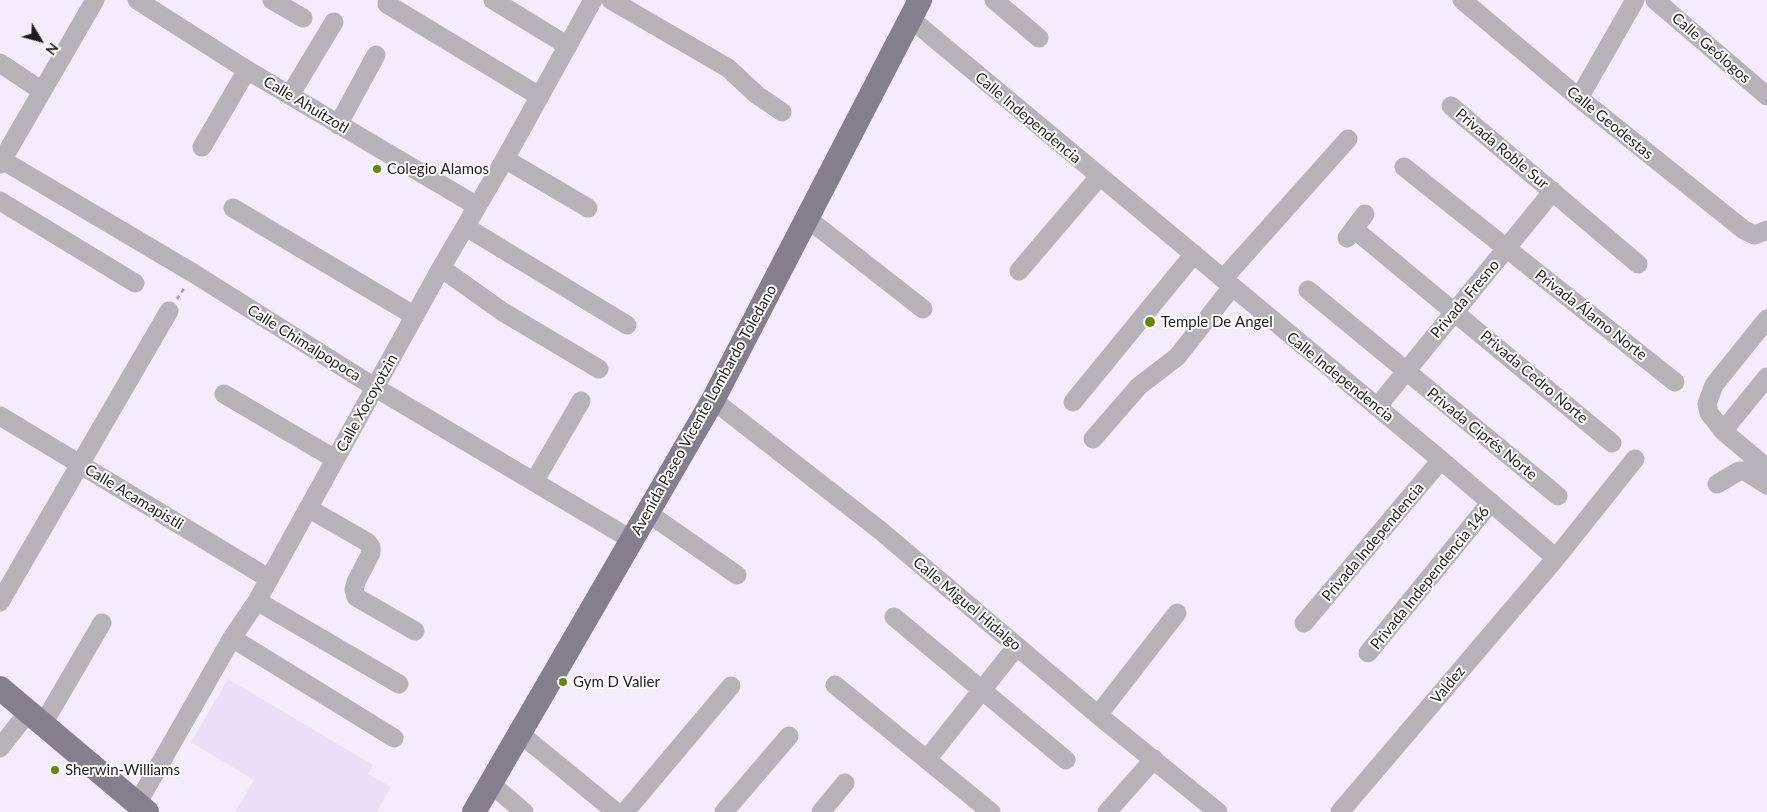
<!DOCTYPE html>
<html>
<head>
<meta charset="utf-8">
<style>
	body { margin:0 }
	#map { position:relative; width:1767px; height:812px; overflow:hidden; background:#f3ecfd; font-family:Lato,sans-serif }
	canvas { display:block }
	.north { position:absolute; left:15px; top:15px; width:50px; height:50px; -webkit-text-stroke:4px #fff; paint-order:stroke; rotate:127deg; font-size:14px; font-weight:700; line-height:20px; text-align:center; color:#1f1c22 }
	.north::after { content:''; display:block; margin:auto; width:18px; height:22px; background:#1f1c22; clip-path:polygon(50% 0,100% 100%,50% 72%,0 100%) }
</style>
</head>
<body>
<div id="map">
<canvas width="1767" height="812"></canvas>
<div class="north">N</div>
</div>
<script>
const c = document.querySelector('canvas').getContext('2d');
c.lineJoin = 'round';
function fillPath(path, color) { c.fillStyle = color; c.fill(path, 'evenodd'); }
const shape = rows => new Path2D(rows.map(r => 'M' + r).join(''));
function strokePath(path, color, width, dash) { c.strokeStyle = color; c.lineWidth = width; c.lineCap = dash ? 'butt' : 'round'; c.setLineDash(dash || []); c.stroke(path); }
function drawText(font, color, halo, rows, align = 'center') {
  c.font = font + ' Lato,sans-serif'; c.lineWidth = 4; c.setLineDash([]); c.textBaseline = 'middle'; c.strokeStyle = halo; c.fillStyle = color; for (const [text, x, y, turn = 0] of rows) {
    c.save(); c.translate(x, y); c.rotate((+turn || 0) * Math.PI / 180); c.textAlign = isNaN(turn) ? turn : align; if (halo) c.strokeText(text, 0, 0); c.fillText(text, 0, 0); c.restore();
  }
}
const built = shape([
	[228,679,373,765,368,774,391,787,377,812,235,812,254,780,191,742]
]);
const path = shape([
	[177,299,185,287]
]);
const minor = shape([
	[137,0,247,70,477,206],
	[272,0,303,18],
	[493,0,568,46],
	[611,0,728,68,757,95,782,112],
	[994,0,1039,38],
	[1462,0,1579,98,1744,230,1755,235,1767,230],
	[1655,0,1767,96],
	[387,4,539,96],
	[911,19,1441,460,1556,558],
	[0,63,42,91],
	[290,95,334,22],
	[1579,98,1635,0],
	[1451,106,1638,264],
	[338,125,376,55],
	[202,147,247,70],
	[505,159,588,208],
	[2,160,193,273,376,388,632,540],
	[0,164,95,0],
	[1404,167,1675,382],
	[0,201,135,283],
	[233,208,415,316],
	[808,219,923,309],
	[466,227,627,325],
	[1354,229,1612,443],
	[1347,238,1365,214],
	[441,268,503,312,599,369],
	[1019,271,1099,177],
	[1223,279,1348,139],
	[1308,290,1558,496],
	[1767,319,1714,385,1707,404,1709,413,1723,431,1767,468],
	[224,394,335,459],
	[713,400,881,531,1098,715,1218,812],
	[1073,402,1194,254],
	[1377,407,1553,191],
	[0,416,268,578],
	[1723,431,1767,377],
	[1093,439,1139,386,1177,357,1232,287],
	[534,482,581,401],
	[1717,484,1739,471,1745,471,1767,485],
	[308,508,367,542,371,547,371,553,356,582,354,590,356,597,415,631],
	[648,513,737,575],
	[257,601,399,684],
	[0,602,169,311],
	[894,617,1066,760],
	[1304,623,1441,460],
	[232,638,394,738],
	[1368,653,1491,502],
	[835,685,991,812],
	[1098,715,1177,613],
	[43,724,102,623],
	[518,732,616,812],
	[0,748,29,711],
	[928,758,1017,646],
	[490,783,524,812],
	[137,804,232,638,257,601,441,268,505,159,593,0],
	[625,812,731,686],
	[724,812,789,736],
	[821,812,845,783],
	[1107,812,1154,759],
	[1340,812,1556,558,1635,459]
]);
const major = shape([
	[0,688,147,812],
	[474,812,713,400,920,0]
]);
const markers = [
	[377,169,5,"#678704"],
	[1150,322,6,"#678704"],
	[563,682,5,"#678704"],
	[55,770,5,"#678704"]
];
const streetNames = [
	["Calle Geólogos",1711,48,41],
	["Calle Ahuítzotl",306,105,31],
	["Calle Independencia",1028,118,40],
	["Calle Geodestas",1610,123,39],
	["Privada Roble Sur",1502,149,40],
	["Privada Fresno",1465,299,-50],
	["Privada Álamo Norte",1591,315,38],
	["Calle Chimalpopoca",304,343,32],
	["Calle Independencia",1340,377,39],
	["Privada Cedro Norte",1534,377,40],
	["Calle Xocoyotzin",367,403,-61],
	["Avenida Paseo Vicente Lombardo Toledano",704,410,-61],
	["Privada Ciprés Norte",1482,434,39],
	["Calle Acamapistli",134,497,31],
	["Privada Independencia",1373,542,-50],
	["Privada Independencia 146",1430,578,-51],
	["Calle Miguel Hidalgo",967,604,40],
	["Valdez",1448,685,-50]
];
const poiNames = [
	["Colegio Alamos",387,169],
	["Temple De Angel",1161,322],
	["Gym D Valier",573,682],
	["Sherwin-Williams",65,770]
];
fillPath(built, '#e9dff7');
strokePath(path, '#a19ca9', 2.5, [4, 4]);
strokePath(minor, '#b5b2ba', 19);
strokePath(major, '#847f8c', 24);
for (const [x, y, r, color] of markers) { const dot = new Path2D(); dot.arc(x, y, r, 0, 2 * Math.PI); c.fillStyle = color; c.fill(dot); strokePath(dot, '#fff', 2); }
drawText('15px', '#1f1c22', '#fff', streetNames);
drawText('15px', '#1f1c22', '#fff', poiNames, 'left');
</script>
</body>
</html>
